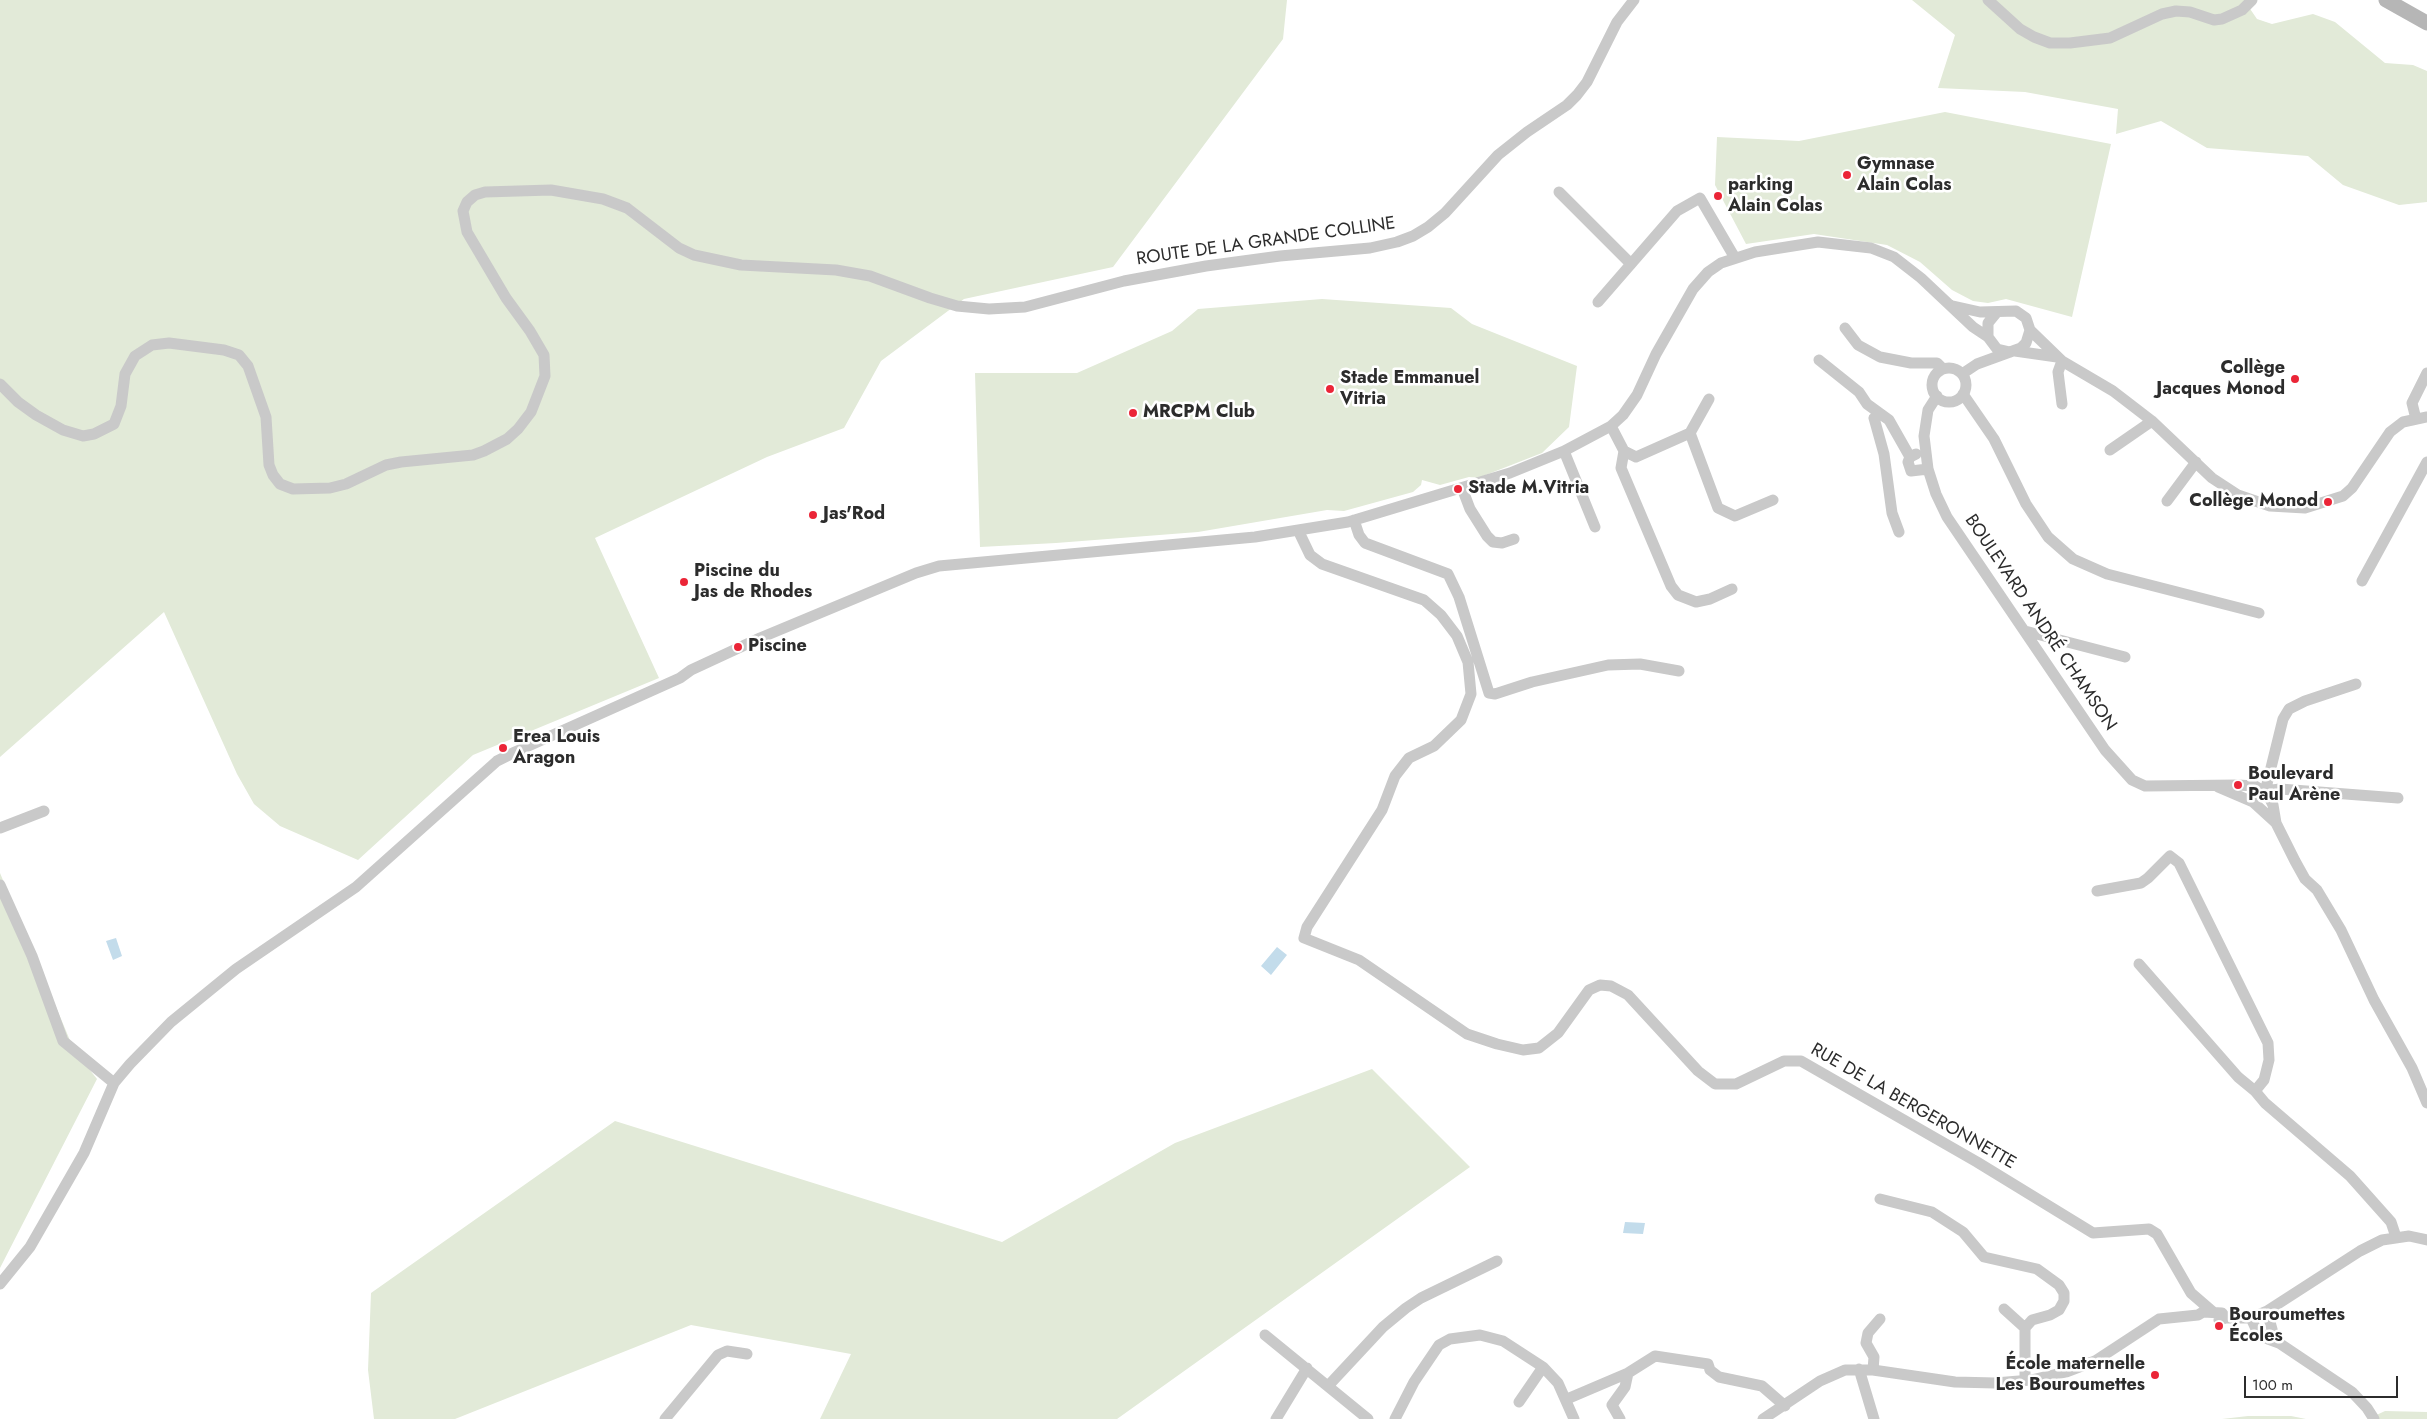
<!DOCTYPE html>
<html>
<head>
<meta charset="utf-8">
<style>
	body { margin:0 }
	#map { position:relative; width:2427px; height:1419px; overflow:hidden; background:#fff; font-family:Jost,sans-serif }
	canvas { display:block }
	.scale { position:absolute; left:2244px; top:1376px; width:154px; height:22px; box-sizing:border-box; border:2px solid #2c2c2c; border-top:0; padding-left:6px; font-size:15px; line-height:18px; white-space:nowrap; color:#2c2c2c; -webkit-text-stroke:4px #fff; paint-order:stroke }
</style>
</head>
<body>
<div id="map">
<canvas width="2427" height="1419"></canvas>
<div class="scale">100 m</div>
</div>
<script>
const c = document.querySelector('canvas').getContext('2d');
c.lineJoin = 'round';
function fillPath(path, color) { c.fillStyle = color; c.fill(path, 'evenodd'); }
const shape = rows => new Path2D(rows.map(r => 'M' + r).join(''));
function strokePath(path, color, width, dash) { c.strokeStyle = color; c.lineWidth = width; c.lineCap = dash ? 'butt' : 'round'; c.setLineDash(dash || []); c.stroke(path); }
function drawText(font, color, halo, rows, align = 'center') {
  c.font = font + ' Jost,sans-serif'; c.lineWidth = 5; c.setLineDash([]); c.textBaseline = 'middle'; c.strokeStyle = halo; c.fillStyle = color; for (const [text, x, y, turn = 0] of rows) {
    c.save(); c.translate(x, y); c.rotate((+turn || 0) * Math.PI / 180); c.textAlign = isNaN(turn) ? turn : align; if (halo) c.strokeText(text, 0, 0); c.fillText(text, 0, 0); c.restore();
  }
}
const green = shape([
	[0,0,1287,0,1283,39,1113,267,964,299,881,361,844,428,767,457,595,538,659,678,473,755,358,860,280,826,254,804,237,774,164,612,0,757],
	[1912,0,2244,0,2257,19,2272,24,2313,14,2335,22,2385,63,2413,65,2427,71,2427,202,2399,205,2343,185,2308,156,2207,148,2161,121,2116,134,2118,109,2025,92,1938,88,1955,35],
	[1945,112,2111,144,2072,317,2006,299,1988,303,1973,301,1952,290,1920,262,1887,245,1814,234,1746,244,1715,185,1717,137,1799,141],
	[1322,299,1451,308,1472,324,1577,366,1569,427,1542,453,1478,478,1469,477,1440,485,1422,480,1421,485,1413,492,1344,511,1327,510,1198,532,1056,543,980,547,975,373,1077,373,1172,331,1198,309],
	[0,873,74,1050,97,1079,0,1268],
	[1372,1069,1470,1167,1117,1419,820,1419,851,1354,691,1325,455,1419,374,1419,368,1370,371,1293,615,1121,1002,1242,1175,1143],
	[2385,1411,2427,1412,2427,1419,2368,1419],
	[2248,1416,2291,1416,2306,1419,2222,1419]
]);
const water = shape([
	[116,938,122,956,113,960,106,941],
	[1277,947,1287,955,1271,975,1261,966],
	[1625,1222,1645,1223,1643,1234,1623,1233]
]);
const street = shape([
	[1988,0,2020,29,2034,37,2050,43,2070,43,2110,38,2162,14,2176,11,2190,12,2214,20,2222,19,2242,10,2252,0],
	[1559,192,1631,264],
	[1598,302,1677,211,1700,198,1735,258],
	[1953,306,1980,312,2016,311,2026,318,2030,330,2026,343,2021,348,1977,364,1962,374],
	[1997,312,1988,323,1988,337,1997,349,2010,352],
	[1845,328,1858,345,1880,357,1911,363,1937,363,1943,369],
	[2030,330,2062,361,2113,391,2152,421,2212,478,2238,495,2270,506,2305,508,2343,496,2352,488,2390,432,2403,422,2427,417],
	[2015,351,2057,357],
	[1819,360,1859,392,1867,404,1889,420,1910,457],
	[2062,361,2058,372,2062,404],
	'1932 385a17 17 0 1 1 34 0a17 17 0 1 1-34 0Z',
	[0,384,18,402,36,415,63,430,83,436,94,434,114,424,121,406,125,374,135,356,152,345,169,343,224,350,239,355,248,366,266,417,269,465,273,475,280,484,293,489,330,488,346,484,386,465,401,462,473,455,484,451,507,439,518,429,531,412,545,376,544,355,530,331,506,298,467,232,463,211,467,202,475,195,485,192,551,190,603,199,627,208,679,248,694,255,741,265,836,270,870,276,930,298,957,306,989,309,1025,307,1124,281,1206,266,1280,256,1370,248,1397,242,1413,236,1428,227,1445,213,1498,155,1527,132,1567,105,1577,95,1587,82,1617,22,1634,0],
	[1963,394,1994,439,2026,504,2048,537,2073,559,2107,574,2259,613],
	[1937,396,1928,410,1924,436,1928,469,1936,494,1947,517,2105,750,2132,780,2145,786,2238,785,2255,786,2267,793,2273,805,2276,823,2295,861,2305,879,2317,890,2341,930,2374,1000,2412,1068,2427,1103],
	[1881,414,1874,418,1884,454,1892,513,1899,532],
	[2416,419,2412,403,2427,373],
	[1611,426,1624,451,1636,457,1690,433,1709,399],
	[1690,433,1718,508,1735,516,1773,500],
	[2110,450,2152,421],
	[1564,451,1595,527],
	[1624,451,1621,468,1671,586,1678,595,1696,602,1710,599,1732,589],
	[1916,454,1910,457,1908,462,1911,471,1928,469],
	[1462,488,1470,509,1487,536,1493,542,1502,543,1514,539],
	[2167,501,2196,462],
	[1354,520,1359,535,1365,543,1448,574,1459,597,1489,693,1495,694,1532,682,1608,665,1640,664,1679,671],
	[1298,530,1310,555,1322,564,1424,600,1441,615,1457,636,1468,662,1471,694,1461,720,1434,746,1409,758,1395,776,1382,810,1307,927,1304,938,1359,960,1467,1034,1497,1044,1523,1050,1539,1048,1558,1033,1589,990,1600,985,1611,986,1628,995,1698,1071,1715,1084,1736,1084,1784,1061,1801,1061,1977,1162,2093,1233,2149,1229,2157,1234,2191,1293,2213,1312],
	[2362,581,2427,462],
	[2025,631,2125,657],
	[2218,787,2253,802,2276,823],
	[2265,792,2283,719,2289,709,2305,701,2356,684],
	[2253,802,2253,796,2256,792,2280,789,2398,798],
	[0,828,44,811],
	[0,885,32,956,63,1041,114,1083],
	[2097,891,2141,883,2148,878,2170,856,2179,863,2268,1043,2269,1060,2264,1080,2255,1091],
	[2139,964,2238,1077,2255,1091,2265,1103,2350,1176,2391,1222,2396,1237],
	[1880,1199,1932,1212,1963,1232,1984,1257,2037,1269,2059,1285,2064,1293,2064,1301,2059,1310,2050,1315,2032,1320,2025,1328,2025,1380],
	[0,1284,30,1247,84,1153,114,1083,130,1064,171,1022,236,969,356,887,497,761,515,752,680,678,691,670,760,638,916,573,939,566,1255,537,1348,522,1510,473,1564,451,1611,426,1623,415,1637,395,1656,354,1693,289,1708,272,1721,263,1755,252,1818,242,1871,248,1894,257,1921,278,1973,327,1988,337],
	[2004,1309,2025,1328],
	[2251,1318,2256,1329,2268,1339,2279,1343,2273,1333,2267,1311],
	[2219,1320,2226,1318,2251,1318,2267,1311,2360,1251,2382,1240,2409,1236,2427,1240],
	[1265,1335,1368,1419],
	[2279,1343,2352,1392,2367,1408,2374,1419],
	[1859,1369,1874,1419],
	[1873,1370,1874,1357,1866,1343,1868,1333,1880,1319],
	[1328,1386,1383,1327,1406,1308,1421,1298,1497,1261],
	[1567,1399,1628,1373,1655,1356,1708,1364,1710,1370,1719,1377,1762,1386,1785,1406],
	[1519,1402,1543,1367],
	[665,1419,718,1355,727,1351,747,1354],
	[1276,1419,1307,1368],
	[1395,1419,1414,1382,1439,1345,1450,1339,1480,1335,1503,1341,1543,1367,1558,1383,1574,1419],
	[1620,1419,1612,1405,1625,1387,1628,1373],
	[1763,1419,1820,1381,1845,1370,1873,1370,1955,1382,1995,1383,2031,1380,2066,1372,2095,1361,2159,1319,2198,1315,2203,1312,2222,1313,2226,1318]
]);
const secondary = shape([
	[2386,0,2427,23]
]);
const markers = [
	[1847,175,5,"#eb2537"],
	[1718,196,5,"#eb2537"],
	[2295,379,5,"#eb2537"],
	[1330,389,5,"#eb2537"],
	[1133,413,5,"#eb2537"],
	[1458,489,5,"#eb2537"],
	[2328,502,5,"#eb2537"],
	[813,515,5,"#eb2537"],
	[684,582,5,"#eb2537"],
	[738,647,5,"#eb2537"],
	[503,748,5,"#eb2537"],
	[2238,785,5,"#eb2537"],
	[2219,1326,5,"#eb2537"],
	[2155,1375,5,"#eb2537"]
];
const poiNames = [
	["Gymnase",1857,165],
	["Alain Colas",1857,186],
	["parking",1728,186],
	["Alain Colas",1728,207],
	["Collège",2285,369,"right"],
	["Jacques Monod",2285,390,"right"],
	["Stade Emmanuel",1340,379],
	["Vitria",1340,400],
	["MRCPM Club",1143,413],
	["Stade M.Vitria",1468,489],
	["Collège Monod",2318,502,"right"],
	["Jas'Rod",823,515],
	["Piscine du",694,572],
	["Jas de Rhodes",694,593],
	["Piscine",748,647],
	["Erea Louis",513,738],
	["Aragon",513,759],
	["Boulevard",2248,775],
	["Paul Arène",2248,796],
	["Bouroumettes",2229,1316],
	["Écoles",2229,1337],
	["École maternelle",2145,1365,"right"],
	["Les Bouroumettes",2145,1386,"right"]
];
const streetNames = [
	["ROUTE DE LA GRANDE COLLINE",1266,242,-8],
	["BOULEVARD ANDRÉ CHAMSON",2040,623,56],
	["RUE DE LA BERGERONNETTE",1913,1107,30]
];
fillPath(green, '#e2ead8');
fillPath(water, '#c3dceb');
strokePath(street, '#c9c9c9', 11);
strokePath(secondary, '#b6b6b6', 15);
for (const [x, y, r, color] of markers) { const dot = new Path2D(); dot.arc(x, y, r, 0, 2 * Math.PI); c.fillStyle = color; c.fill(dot); strokePath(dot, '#fff', 2); }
drawText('bold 18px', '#2c2c2c', '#fff', poiNames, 'left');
drawText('18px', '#2c2c2c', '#fff', streetNames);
</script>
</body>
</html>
